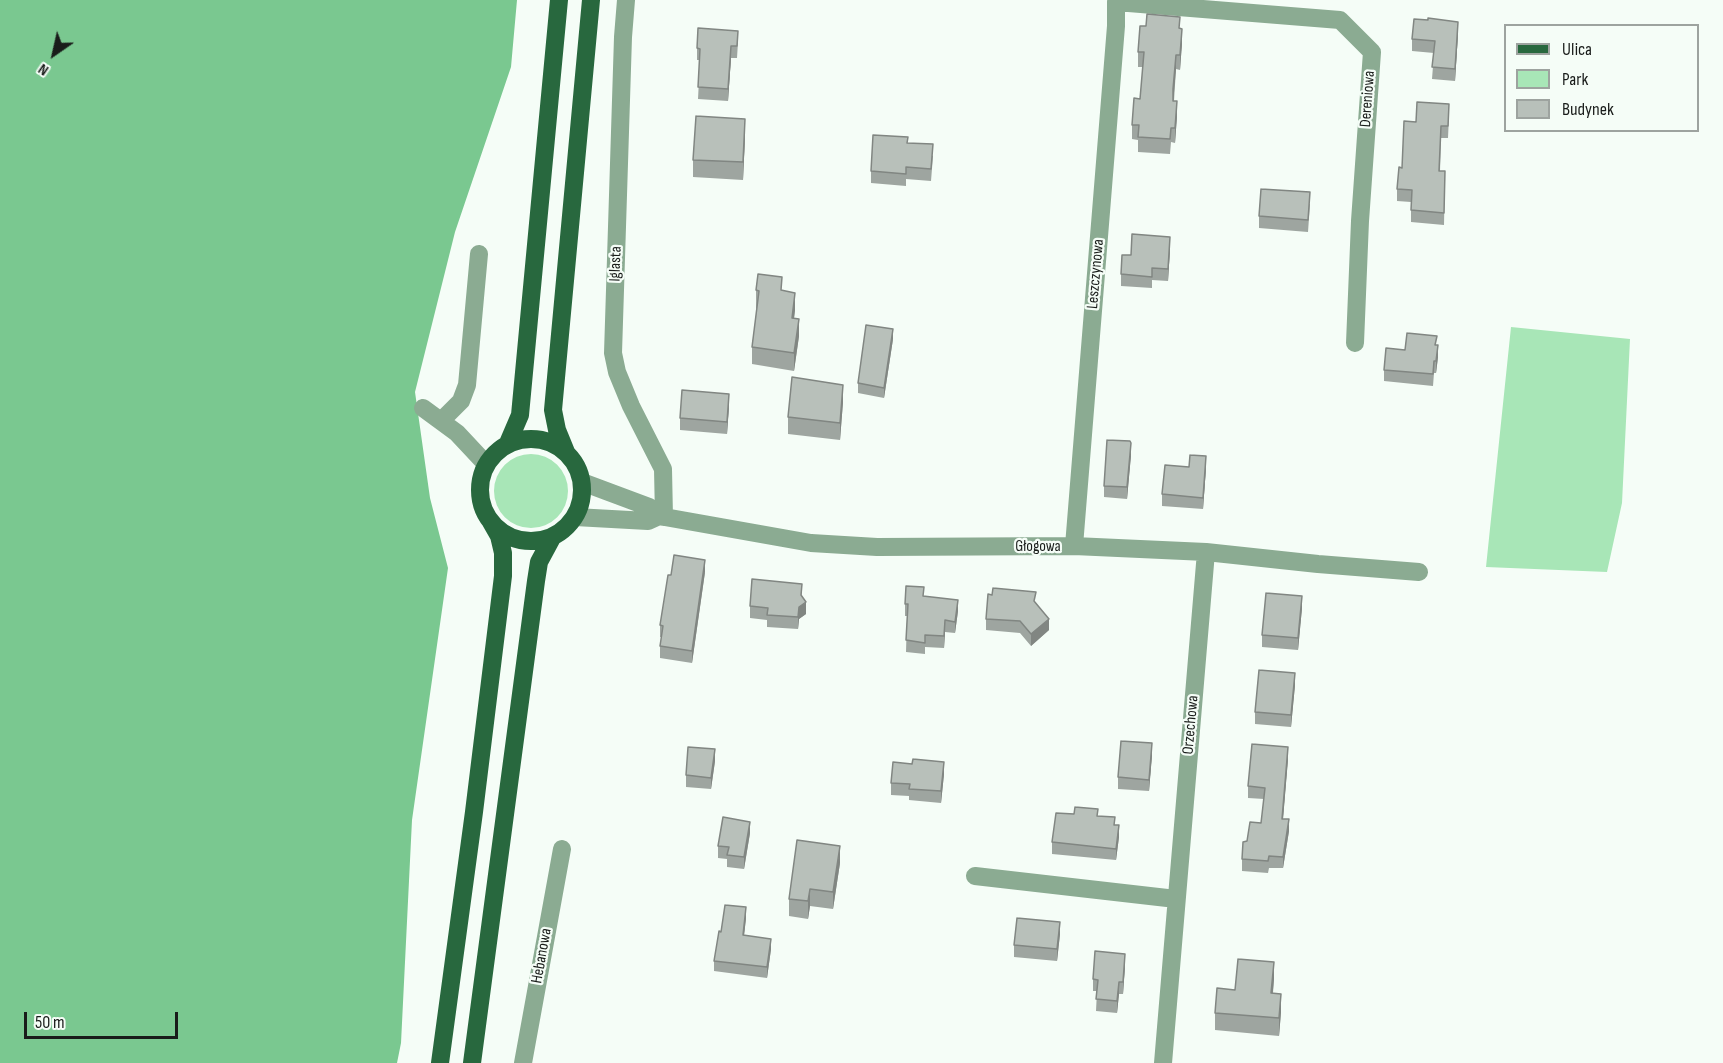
<!DOCTYPE html>
<html>
<head>
<meta charset="utf-8">
<style>
	body { margin:0 }
	#map { position:relative; width:1723px; height:1063px; overflow:hidden; background:#f5fdf7; font-family:"Sofia Sans Condensed",sans-serif }
	canvas { display:block }
	.legend { position:absolute; left:1504px; top:24px; width:195px; height:108px; box-sizing:border-box; background:#f5fdf7; border:2px solid #9da39f; margin:0; padding:8px 10px; list-style:none; font-size:18px; color:#191c1a }
	.legend li { display:flex; align-items:center; gap:12px; height:30px }
	.legend b { width:30px; border:2px solid #9da39f }
	.north { position:absolute; left:24px; top:24px; width:60px; height:60px; -webkit-text-stroke:4px #f5fdf7; paint-order:stroke; rotate:214deg; font-size:16px; font-weight:700; line-height:24px; text-align:center; color:#191c1a }
	.north::after { content:''; display:block; margin:auto; width:21px; height:27px; background:#191c1a; clip-path:polygon(50% 0,100% 100%,50% 72%,0 100%) }
	.scale { position:absolute; left:24px; top:1012px; width:154px; height:27px; box-sizing:border-box; border:3px solid #191c1a; border-top:0; padding-left:8px; font-size:18px; line-height:21px; white-space:nowrap; color:#191c1a; -webkit-text-stroke:4px #f5fdf7; paint-order:stroke }
</style>
</head>
<body>
<div id="map">
<canvas width="1723" height="1063"></canvas>
<ul class="legend">
<li><b style="height:8px;background:#28683e"></b>Ulica</li>
<li><b style="height:16px;background:#a8e6b7"></b>Park</li>
<li><b style="height:16px;background:#b8c0ba"></b>Budynek</li>
</ul>
<div class="north">N</div>
<div class="scale">50 m</div>
</div>
<script>
const c = document.querySelector('canvas').getContext('2d');
c.lineJoin = 'round';
function fillPath(path, color) { c.fillStyle = color; c.fill(path, 'evenodd'); }
const shape = rows => new Path2D(rows.map(r => 'M' + r).join(''));
function strokePath(path, color, width, dash) { c.strokeStyle = color; c.lineWidth = width; c.lineCap = dash ? 'butt' : 'round'; c.setLineDash(dash || []); c.stroke(path); }
function drawText(font, color, halo, rows, align = 'center') {
  c.font = font + ' "Sofia Sans Condensed",sans-serif'; c.lineWidth = 4.5; c.setLineDash([]); c.textBaseline = 'middle'; c.strokeStyle = halo; c.fillStyle = color; for (const [text, x, y, turn = 0] of rows) {
    c.save(); c.translate(x, y); c.rotate((+turn || 0) * Math.PI / 180); c.textAlign = isNaN(turn) ? turn : align; if (halo) c.strokeText(text, 0, 0); c.fillText(text, 0, 0); c.restore();
  }
}
const green = shape([
	[1511,327,1630,339,1622,503,1607,572,1486,567],
	'494 491a37 37 0 1 1 74 0a37 37 0 1 1-74 0Z'
]);
const forest = shape([
	[0,0,517,0,511,67,455,232,415,392,430,498,448,568,412,820,401,1043,397,1063,0,1063]
]);
const minor = shape([
	[626,0,623,37,613,353,617,372,631,406,663,469,664,517],
	[423,408,457,433,486,464],
	[441,421,461,401,467,385,479,254],
	[582,482,649,507,659,516,811,543,877,547,1074,546,1206,552,1318,564,1419,572],
	[575,517,648,521,659,516],
	[1074,546,1116,26,1116,2,1340,20,1372,52,1360,221,1355,343],
	[975,876,1176,899],
	[523,1063,562,849],
	[1163,1063,1206,552]
]);
const major = shape([
	'480 490a51 51 0 1 1 102 0a51 51 0 1 1-102 0Z',
	[508,443,520,415,559,0],
	[566,452,557,430,553,410,591,0],
	[440,1063,474,812,503,576,503,553,499,536,491,522],
	[472,1063,536,581,539,562,553,536]
]);
const wall = shape([
	[1180,28,1182,43,1180,70,1176,69,1174,101,1177,116,1175,143,1171,142,1170,154,1138,152,1138,140,1132,139,1132,125,1140,99,1143,67,1138,67,1138,52],
	[1458,34,1455,81,1432,79,1434,53,1412,51,1412,39],
	[738,42,737,58,731,58,728,101,698,99,700,60,697,60,697,48],
	[1449,116,1448,138,1441,138,1440,171,1445,171,1444,225,1411,222,1411,202,1397,201,1397,189,1402,168],
	[745,137,743,180,693,177,693,160],
	[908,143,933,156,931,181,906,179,906,186,871,183,871,171],
	[1310,204,1308,232,1259,228,1259,216],
	[1170,249,1168,281,1152,280,1152,288,1121,286,1121,274],
	[756,290,782,291,795,310,794,318,799,336,794,371,752,364,752,347,757,308,756,308],
	[893,339,884,398,858,393,858,383],
	[1437,345,1438,357,1436,373,1434,373,1433,386,1384,381,1384,370,1405,350],
	[843,402,840,440,788,434,788,417],
	[729,406,727,434,680,430,680,418],
	[1131,455,1127,499,1104,497,1104,486],
	[1206,468,1203,509,1162,506,1162,494],
	[705,572,692,663,660,658,660,646,662,637,660,637,660,625],
	[924,596,958,611,955,633,945,632,944,648,925,647,925,654,906,652,907,616,905,616,905,604],
	[802,597,806,614,799,619,798,629,767,627,767,620,750,618,750,606],
	[1036,603,1049,630,1031,646,1020,633,986,630,986,619],
	[1302,608,1298,650,1262,647,1262,635],
	[1295,685,1291,727,1255,724,1255,712],
	[1152,755,1149,791,1118,789,1118,777],
	[1288,759,1283,819,1289,831,1283,868,1269,868,1268,873,1242,871,1242,859,1247,841,1261,823,1264,799,1248,798,1248,786],
	[715,761,711,789,686,787,686,775],
	[912,764,944,774,941,803,909,800,909,796,891,795,891,783],
	[1074,814,1098,816,1115,825,1119,837,1116,860,1052,854,1052,842],
	[750,833,744,869,727,867,727,859,718,858,718,846],
	[840,863,833,909,810,906,808,919,789,916,789,899],
	[746,918,744,935,771,949,767,978,714,971,714,961,721,932],
	[1060,934,1057,961,1014,957,1014,945],
	[1125,966,1123,994,1119,994,1117,1013,1096,1011,1097,991,1093,991,1093,979],
	[1274,979,1273,993,1281,1012,1279,1036,1215,1030,1215,1013,1235,990]
]);
const shadedWall = shape([
	[1458,22,1458,34,1455,81,1455,69],
	[1182,29,1182,43,1180,70,1180,55],
	[731,46,731,58,728,101,728,89],
	[1176,55,1176,69,1173,104,1173,89],
	[1177,101,1177,116,1175,143,1175,128],
	[745,119,745,137,743,180,743,162],
	[1170,237,1170,249,1168,281,1168,269],
	[795,293,795,310,792,335,792,318],
	[799,319,799,336,794,371,794,353],
	[893,329,893,339,884,398,884,388],
	[1438,345,1438,357,1436,373,1436,361],
	[843,385,843,402,840,440,840,423],
	[729,394,729,406,727,434,727,422],
	[1131,443,1131,455,1127,499,1127,487],
	[1206,456,1206,468,1203,509,1203,498],
	[705,560,705,572,692,663,692,651],
	[802,584,801,606,806,602,806,614,799,619,798,629,798,617],
	[1302,596,1302,608,1298,650,1298,638],
	[958,600,958,611,955,633,955,622],
	[1049,619,1049,630,1031,646,1031,634],
	[945,620,945,632,944,648,944,636],
	[1295,673,1295,685,1291,727,1291,715],
	[1152,743,1152,755,1149,791,1149,780],
	[1288,747,1288,759,1282,831,1282,819],
	[715,749,715,761,711,789,711,778],
	[944,762,944,774,941,803,941,791],
	[1289,819,1289,831,1283,868,1283,857],
	[750,822,750,833,744,869,744,857],
	[1119,825,1119,837,1116,860,1116,849],
	[840,846,840,863,833,909,833,892],
	[810,889,810,906,808,919,808,901],
	[746,907,746,918,743,945,743,935],
	[1060,922,1060,934,1057,961,1057,949],
	[771,939,771,949,767,978,767,967],
	[1125,954,1125,966,1123,994,1123,982],
	[1274,962,1274,979,1271,1011,1271,993],
	[1119,982,1119,994,1117,1013,1117,1001],
	[1281,994,1281,1012,1279,1036,1279,1018]
]);
const building = shape([
	[1147,14,1180,17,1179,28,1182,29,1180,55,1176,55,1173,89,1173,101,1177,101,1175,128,1171,128,1170,139,1138,137,1139,125,1132,125,1134,98,1140,99,1144,52,1138,52,1140,26,1146,26,1147,14],
	[1428,18,1458,22,1455,69,1432,67,1435,41,1412,39,1414,19,1428,20,1428,18],
	[698,28,738,31,737,46,731,46,728,89,698,87,700,49,697,48,698,28],
	[1417,102,1449,104,1448,126,1441,126,1439,171,1445,171,1444,213,1411,210,1412,190,1397,189,1399,167,1402,168,1404,121,1416,122,1417,102],
	[696,116,745,119,743,162,693,160,696,116],
	[873,135,908,137,907,143,933,144,931,169,906,167,906,174,871,171,873,135],
	[1261,189,1310,192,1308,220,1259,216,1261,189],
	[1132,234,1170,237,1168,269,1152,268,1152,277,1121,274,1122,255,1131,255,1132,234],
	[758,274,782,277,781,290,795,293,792,318,799,319,794,353,752,347,759,291,756,290,758,274],
	[866,325,893,329,884,388,858,383,866,325],
	[1407,333,1437,336,1435,345,1438,345,1436,361,1434,361,1433,374,1384,370,1386,348,1405,350,1407,333],
	[792,377,843,385,840,423,788,417,792,377],
	[682,390,729,394,727,422,680,418,682,390],
	[1107,440,1130,441,1131,443,1127,487,1104,486,1107,440],
	[1190,455,1206,456,1203,498,1162,494,1165,465,1189,467,1190,455],
	[674,555,705,560,692,651,660,646,663,626,660,625,668,575,671,575,674,555],
	[752,579,802,584,801,595,806,602,799,607,798,617,767,615,768,608,750,606,752,579],
	[906,586,924,587,923,596,958,600,955,622,945,620,944,636,925,635,925,643,906,640,908,604,905,604,906,586],
	[993,588,1036,592,1034,601,1049,619,1031,634,1020,621,986,619,988,594,992,595,993,588],
	[1266,593,1302,596,1298,638,1262,635,1266,593],
	[1259,670,1295,673,1291,715,1255,712,1259,670],
	[1121,741,1152,743,1149,780,1118,777,1121,741],
	[1252,744,1288,747,1282,819,1289,819,1283,857,1269,856,1268,861,1242,859,1243,842,1247,841,1250,822,1261,823,1265,788,1248,786,1252,744],
	[688,747,715,749,711,778,686,775,688,747],
	[913,759,944,762,941,791,909,789,910,784,891,783,893,762,912,764,913,759],
	[1075,807,1098,809,1097,816,1115,817,1114,825,1119,825,1116,849,1052,842,1056,813,1074,814,1075,807],
	[723,817,750,822,744,857,727,855,729,847,718,846,723,817],
	[797,840,840,846,833,892,810,889,808,901,789,899,797,840],
	[725,905,746,907,743,935,771,939,767,967,714,961,719,931,721,932,725,905],
	[1017,918,1060,922,1057,949,1014,945,1017,918],
	[1095,951,1125,954,1123,982,1119,982,1117,1001,1096,999,1098,980,1093,979,1095,951],
	[1238,959,1274,962,1271,993,1281,994,1279,1018,1215,1013,1217,988,1235,990,1238,959]
]);
const streetNames = [
	["Dereniowa",1368,99,-86],
	["Iglasta",616,264,-88],
	["Leszczynowa",1096,274,-85],
	["Głogowa",1038,547],
	["Orzechowa",1191,725,-85],
	["Hebanowa",542,956,-80]
];
fillPath(green, '#a8e6b7');
fillPath(forest, '#7ac890');
strokePath(minor, '#8bab92', 18);
strokePath(major, '#28683e', 18);
fillPath(wall, '#9ea5a0');
fillPath(shadedWall, '#818682');
fillPath(building, '#b8c0ba');
strokePath(building, '#818682', 1.5);
drawText('16px', '#191c1a', '#f5fdf7', streetNames);
</script>
</body>
</html>
